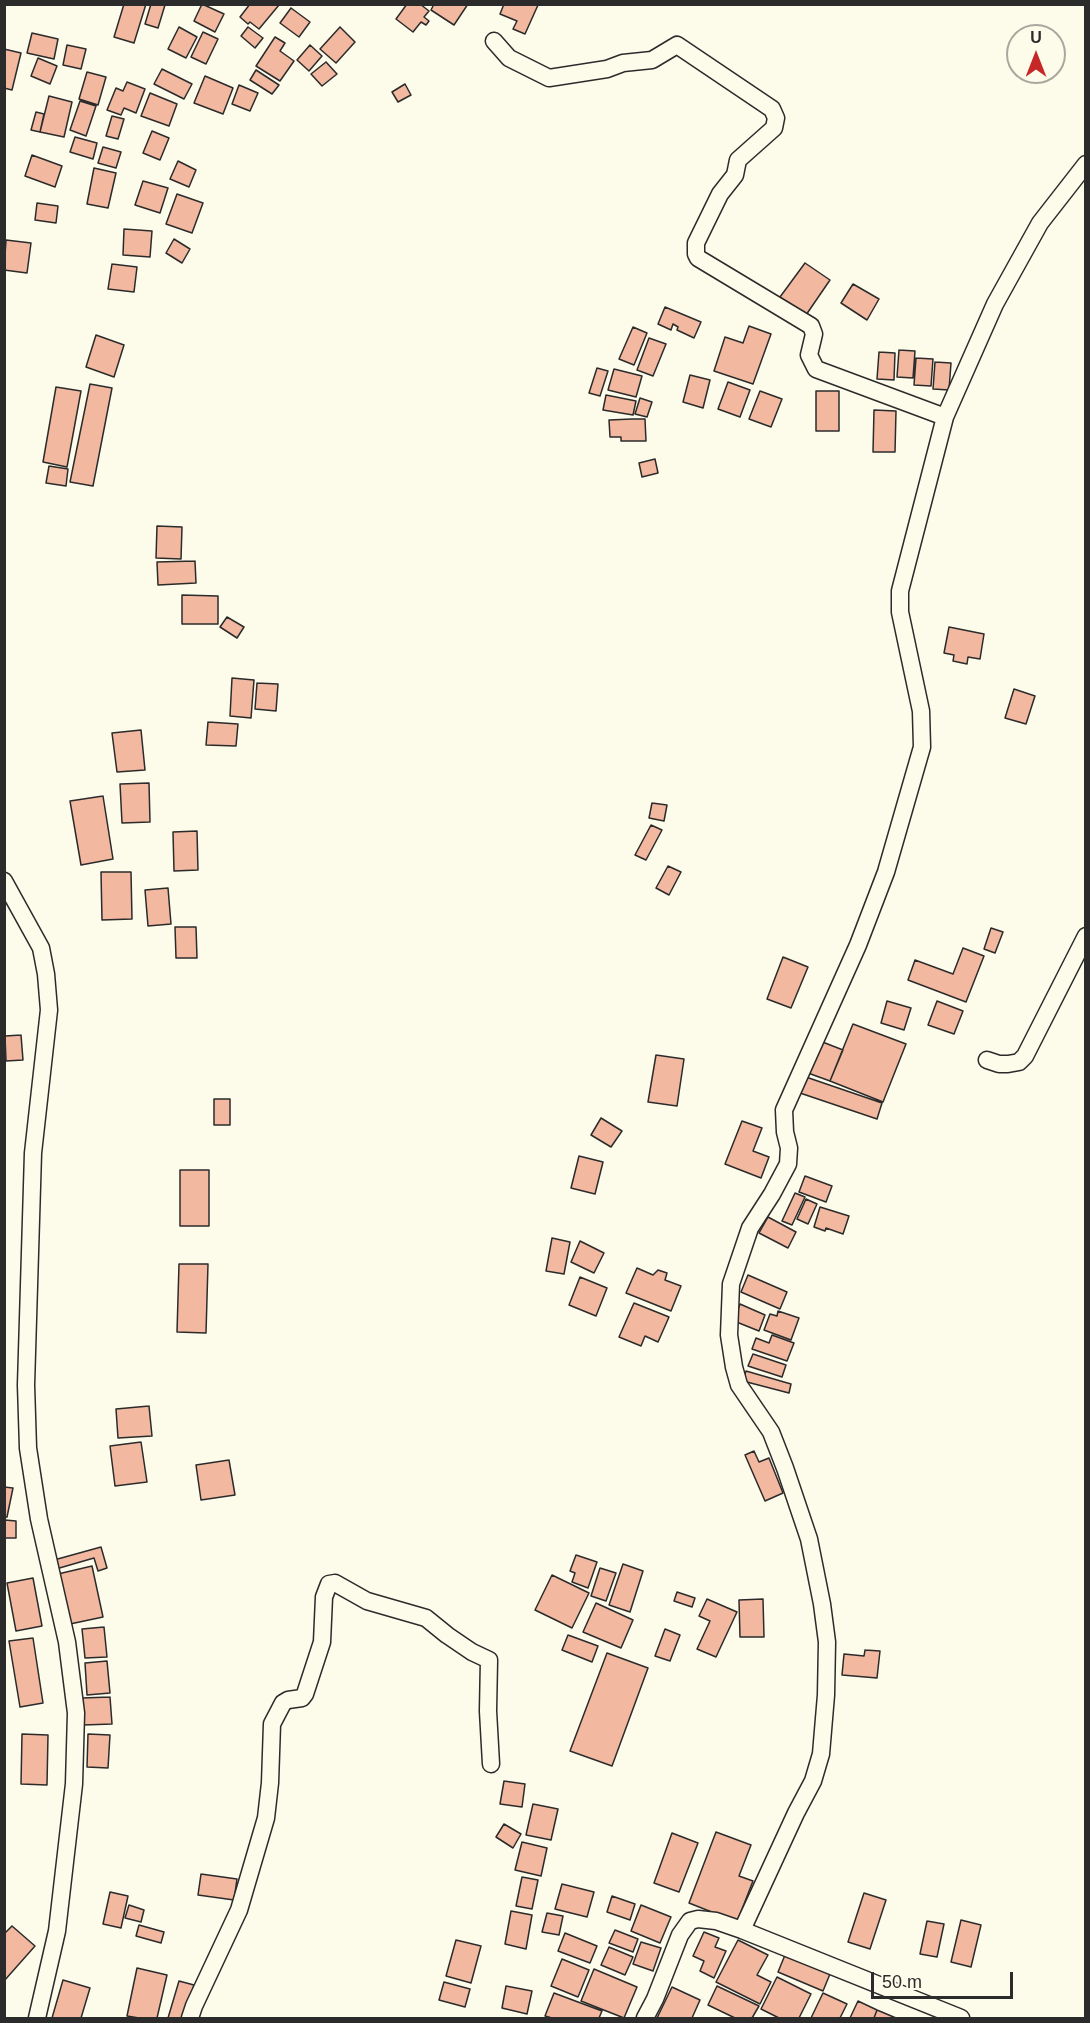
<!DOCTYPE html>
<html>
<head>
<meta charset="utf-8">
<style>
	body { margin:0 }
	#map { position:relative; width:1090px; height:2023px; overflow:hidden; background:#fdfbea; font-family:Helvetica,sans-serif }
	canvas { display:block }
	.frame { position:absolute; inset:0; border:6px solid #2b2b2b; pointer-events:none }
	.north { position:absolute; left:1006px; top:24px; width:60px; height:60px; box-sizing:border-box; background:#fdfbea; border:2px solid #a9a89e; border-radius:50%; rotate:0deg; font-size:16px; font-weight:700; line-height:24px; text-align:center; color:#2b2b2b }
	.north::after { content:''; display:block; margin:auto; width:21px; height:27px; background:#c62828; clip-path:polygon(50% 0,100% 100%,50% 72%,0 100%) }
	.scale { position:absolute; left:871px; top:1972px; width:142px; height:27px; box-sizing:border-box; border:3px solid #2b2b2b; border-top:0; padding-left:8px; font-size:18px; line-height:21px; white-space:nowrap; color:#2b2b2b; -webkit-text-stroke:4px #fdfbea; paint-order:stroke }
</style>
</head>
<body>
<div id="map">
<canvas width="1090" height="2023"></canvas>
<div class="frame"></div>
<div class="north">U</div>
<div class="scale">50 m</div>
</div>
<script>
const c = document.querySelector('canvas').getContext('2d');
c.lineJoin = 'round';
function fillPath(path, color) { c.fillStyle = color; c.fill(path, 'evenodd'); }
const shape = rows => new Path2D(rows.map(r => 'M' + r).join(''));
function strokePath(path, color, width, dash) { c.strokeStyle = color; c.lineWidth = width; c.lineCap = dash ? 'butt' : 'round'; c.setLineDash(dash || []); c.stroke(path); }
const building = shape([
	[124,4,146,4,134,43,114,37,124,4],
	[151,4,165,5,158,28,145,24,151,4],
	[202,4,224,14,215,32,194,21,202,4],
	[250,4,278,4,279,5,259,29,250,22,248,24,240,17,250,4],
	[407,4,420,4,429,11,424,17,429,21,426,25,421,22,413,32,396,19,407,4],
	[434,4,468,4,454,25,431,10,434,4],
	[504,4,538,5,525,34,513,29,517,21,500,14,504,4],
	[291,8,310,22,299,37,280,23,291,8],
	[179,27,197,37,186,58,168,49,179,27],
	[248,27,263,38,255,48,241,36,248,27],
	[340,27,355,42,336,63,320,49,340,27],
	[203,32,218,39,206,64,191,57,203,32],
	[32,33,58,39,54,59,27,53,32,33],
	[275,37,285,43,280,51,294,61,280,81,256,66,275,37],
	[67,45,86,49,81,69,63,65,67,45],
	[310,45,322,56,309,71,297,60,310,45],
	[4,49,21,53,12,90,4,88,4,49],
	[38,58,57,66,50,84,31,76,38,58],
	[326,62,337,74,322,86,311,74,326,62],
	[162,69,192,84,184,99,154,84,162,69],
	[256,70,279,85,272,94,250,80,256,70],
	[87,72,106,77,98,105,79,99,87,72],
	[205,76,233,88,223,114,194,103,205,76],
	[127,82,145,89,136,113,124,108,121,115,107,110,116,88,123,91,127,82],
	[405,84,411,95,398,102,392,92,405,84],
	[239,85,258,93,250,111,232,104,239,85],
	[150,93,177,104,169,126,141,116,150,93],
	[49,96,72,102,64,137,40,132,49,96],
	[80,101,96,106,86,136,70,130,80,101],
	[36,112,44,114,40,132,31,130,36,112],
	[112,116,124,119,118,139,106,136,112,116],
	[152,131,169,138,160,160,143,153,152,131],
	[75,137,97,143,93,159,70,152,75,137],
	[103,147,121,152,116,168,98,163,103,147],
	[32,155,62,166,55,187,25,176,32,155],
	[178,161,196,170,189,187,170,179,178,161],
	[94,168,116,173,108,208,87,204,94,168],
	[143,181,168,188,160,213,135,205,143,181],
	[177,194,203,203,192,233,166,224,177,194],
	[37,203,58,206,56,223,35,220,37,203],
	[124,229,152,231,150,257,123,255,124,229],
	[174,239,190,249,182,263,166,253,174,239],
	[6,240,31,243,27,273,4,270,6,240],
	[805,263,830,280,806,315,780,297,805,263],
	[112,264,137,267,134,292,108,289,112,264],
	[853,284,879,299,867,320,841,303,853,284],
	[665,307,701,322,694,338,677,330,678,327,673,324,671,330,658,324,665,307],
	[749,326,771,334,753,384,714,371,725,337,743,343,749,326],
	[633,327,647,333,634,365,619,359,633,327],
	[96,335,124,345,114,377,86,367,96,335],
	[649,338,666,344,653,376,637,370,649,338],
	[899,350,915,351,913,378,897,377,899,350],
	[879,352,895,353,894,380,877,379,879,352],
	[916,358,933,359,931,386,914,385,916,358],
	[935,362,951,363,949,390,933,389,935,362],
	[597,368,608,371,600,396,589,393,597,368],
	[614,369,642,376,636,397,608,390,614,369],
	[690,375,710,380,703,408,683,402,690,375],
	[728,382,750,390,740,417,718,409,728,382],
	[90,384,112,388,93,486,70,482,90,384],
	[56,387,81,391,67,467,43,462,56,387],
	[760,391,782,399,771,427,749,419,760,391],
	[816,391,839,391,839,431,816,431,816,391],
	[606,395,636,401,633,415,603,410,606,395],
	[640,398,652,402,647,417,635,414,640,398],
	[874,410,896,411,895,452,873,452,874,410],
	[632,419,645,419,646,441,621,441,621,437,610,437,609,420,632,419],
	[655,459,658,473,642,477,639,463,655,459],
	[49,466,68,469,66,486,46,483,49,466],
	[157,526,182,527,181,559,156,558,157,526],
	[195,561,196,583,158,585,157,562,195,561],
	[182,595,218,596,218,624,182,624,182,595],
	[227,617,244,627,237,638,220,627,227,617],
	[949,627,984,634,980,659,968,657,967,664,953,661,954,655,944,653,949,627],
	[232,678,254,680,251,718,230,716,232,678],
	[257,683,278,684,276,711,255,709,257,683],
	[1014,689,1035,696,1026,724,1005,718,1014,689],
	[208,722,238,724,236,746,206,745,208,722],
	[141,730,145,770,117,772,112,733,141,730],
	[149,783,150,822,122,823,120,784,149,783],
	[103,796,113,859,81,865,70,801,103,796],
	[652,803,667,805,664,821,649,818,652,803],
	[651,825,662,830,646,860,635,855,651,825],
	[197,831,198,870,174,871,173,832,197,831],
	[668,866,681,872,669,895,656,888,668,866],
	[101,872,131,872,132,919,102,920,101,872],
	[168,888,171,924,148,926,145,890,168,888],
	[175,927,196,927,197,958,176,958,175,927],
	[991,928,1003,932,995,953,984,949,991,928],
	[963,948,984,956,966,1002,908,980,915,960,953,974,963,948],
	[783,957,808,967,791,1008,767,999,783,957],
	[887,1001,911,1008,904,1030,881,1023,887,1001],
	[937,1001,963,1011,954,1034,928,1025,937,1001],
	[853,1024,906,1044,883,1102,830,1081,853,1024],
	[21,1035,23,1060,6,1061,5,1036,21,1035],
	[820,1041,843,1050,830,1081,808,1073,820,1041],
	[656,1055,684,1059,677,1106,648,1102,656,1055],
	[803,1076,882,1103,877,1119,797,1092,803,1076],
	[214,1099,230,1099,230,1125,214,1125,214,1099],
	[601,1118,622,1131,611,1147,591,1135,601,1118],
	[742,1121,762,1128,753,1151,769,1157,761,1178,725,1164,742,1121],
	[579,1156,603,1162,595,1194,571,1188,579,1156],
	[180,1170,209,1170,209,1226,180,1226,180,1170],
	[805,1176,832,1186,826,1202,799,1192,805,1176],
	[795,1193,805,1197,792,1225,782,1221,795,1193],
	[806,1199,817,1204,808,1224,797,1219,806,1199],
	[820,1207,849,1216,843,1234,826,1228,825,1231,814,1227,820,1207],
	[768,1217,796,1232,788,1248,759,1233,768,1217],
	[552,1238,570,1242,564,1274,546,1271,552,1238],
	[580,1241,604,1253,594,1273,571,1262,580,1241],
	[179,1264,208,1264,206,1333,177,1332,179,1264],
	[637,1268,653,1275,658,1270,667,1273,665,1280,681,1286,671,1311,626,1293,637,1268],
	[748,1275,787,1292,780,1309,741,1292,748,1275],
	[580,1277,607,1288,596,1316,569,1305,580,1277],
	[634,1303,669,1317,658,1342,645,1336,641,1346,619,1337,634,1303],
	[740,1304,765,1315,759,1331,734,1321,740,1304],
	[778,1311,799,1318,791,1340,764,1330,770,1314,777,1316,778,1311],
	[772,1335,794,1343,787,1361,752,1349,756,1338,769,1343,772,1335],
	[753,1354,786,1365,782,1377,748,1366,753,1354],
	[746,1371,791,1384,789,1393,743,1381,746,1371],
	[149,1406,152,1436,118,1438,116,1409,149,1406],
	[141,1442,147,1482,115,1486,110,1446,141,1442],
	[754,1451,759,1462,769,1458,783,1493,765,1501,745,1455,754,1451],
	[229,1460,235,1495,201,1500,196,1465,229,1460],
	[4,1487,13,1488,7,1517,4,1517,4,1487],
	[5,1520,16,1521,16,1538,4,1538,5,1520],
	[101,1547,107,1568,98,1571,94,1558,56,1569,54,1560,101,1547],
	[576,1555,597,1562,588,1588,572,1582,575,1573,570,1571,576,1555],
	[623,1564,643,1571,630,1612,609,1605,623,1564],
	[92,1566,103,1617,70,1624,58,1574,92,1566],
	[600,1568,616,1573,606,1601,591,1596,600,1568],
	[552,1575,589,1593,572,1628,535,1610,552,1575],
	[33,1578,42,1626,16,1631,7,1583,33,1578],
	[677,1592,695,1598,692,1607,674,1601,677,1592],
	[707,1599,737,1612,716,1657,697,1649,710,1621,699,1616,707,1599],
	[763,1599,764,1637,740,1637,739,1600,763,1599],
	[596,1603,633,1620,621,1648,583,1632,596,1603],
	[104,1627,107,1657,85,1658,82,1629,104,1627],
	[665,1629,680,1635,670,1661,655,1656,665,1629],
	[568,1635,598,1646,592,1662,562,1650,568,1635],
	[33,1638,43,1703,20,1707,9,1641,33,1638],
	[865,1650,880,1651,877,1678,842,1675,844,1654,864,1656,865,1650],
	[607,1653,648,1668,612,1766,570,1751,607,1653],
	[107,1661,110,1693,87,1695,85,1663,107,1661],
	[110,1697,112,1724,83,1725,82,1698,110,1697],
	[22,1734,48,1735,47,1785,21,1784,22,1734],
	[88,1734,110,1735,108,1768,87,1767,88,1734],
	[504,1781,525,1784,522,1807,500,1804,504,1781],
	[533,1804,558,1809,551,1840,526,1835,533,1804],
	[504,1824,521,1834,513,1848,496,1837,504,1824],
	[716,1832,751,1845,739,1876,753,1881,737,1922,689,1903,716,1832],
	[672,1833,698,1843,679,1892,654,1883,672,1833],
	[522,1842,547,1848,541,1876,515,1870,522,1842],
	[201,1874,237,1879,234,1900,198,1895,201,1874],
	[522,1877,538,1880,532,1909,516,1906,522,1877],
	[562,1884,594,1892,587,1917,555,1909,562,1884],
	[110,1892,128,1896,121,1928,103,1924,110,1892],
	[864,1893,886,1900,870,1949,848,1942,864,1893],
	[612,1896,635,1904,630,1920,607,1912,612,1896],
	[129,1905,144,1910,141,1922,125,1918,129,1905],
	[641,1905,671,1917,660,1943,631,1931,641,1905],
	[511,1911,532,1915,526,1949,505,1944,511,1911],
	[547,1913,563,1916,559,1935,542,1932,547,1913],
	[961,1920,981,1925,971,1967,951,1962,961,1920],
	[927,1921,944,1924,937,1957,920,1954,927,1921],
	[139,1925,164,1932,161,1943,136,1936,139,1925],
	[12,1926,35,1946,4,1981,4,1934,12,1926],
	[615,1930,638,1939,633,1952,609,1943,615,1930],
	[704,1932,719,1938,715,1947,726,1951,714,1978,700,1971,704,1961,693,1956,704,1932],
	[565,1933,597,1946,590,1963,558,1951,565,1933],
	[456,1940,481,1946,471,1983,446,1976,456,1940],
	[738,1940,768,1955,757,1975,771,1982,760,2004,716,1982,738,1940],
	[641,1942,661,1948,653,1971,633,1964,641,1942],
	[609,1947,633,1957,625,1975,601,1965,609,1947],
	[785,1955,830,1974,823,1991,778,1972,785,1955],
	[562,1959,589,1970,578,1997,551,1986,562,1959],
	[137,1968,167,1975,157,2018,139,2018,127,2016,137,1968],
	[594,1969,637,1987,624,2018,581,2001,594,1969],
	[777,1977,811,1994,799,2018,779,2018,761,2009,777,1977],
	[63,1980,90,1988,81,2018,52,2018,63,1980],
	[179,1981,194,1985,185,2018,168,2018,179,1981],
	[444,1982,470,1989,465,2007,439,2000,444,1982],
	[506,1986,532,1991,527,2014,502,2008,506,1986],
	[717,1986,759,2006,752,2018,735,2018,708,2005,717,1986],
	[672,1987,700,2000,692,2018,657,2018,672,1987],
	[554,1993,602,2011,599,2018,552,2018,545,2016,554,1993],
	[823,1993,847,2004,840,2018,811,2018,823,1993],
	[858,2001,877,2010,874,2018,850,2018,858,2001],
	[877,2010,896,2018,874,2018,877,2010]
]);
const minor = shape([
	[494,41,509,58,549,78,607,69,623,63,652,60,677,45,772,109,776,118,774,128,738,160,735,175,720,194,696,243,696,254,698,258,811,326,814,334,809,355,816,369,945,417],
	[4,881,41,948,46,974,49,1010,33,1153,26,1385,28,1448,39,1519,67,1642,76,1713,74,1784,57,1931,37,2018],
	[987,1060,999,1064,1008,1064,1019,1062,1025,1056,1086,936],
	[742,1930,796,1813,813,1781,821,1754,826,1695,827,1642,822,1604,809,1539,785,1468,771,1432,739,1385,734,1367,729,1335,731,1284,750,1228,772,1194,788,1164,789,1148,785,1132,784,1110,858,945,886,872,922,747,921,711,900,612,900,591,945,417,995,304,1040,223,1086,164],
	[190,2018,194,2006,239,1910,266,1818,270,1783,272,1724,283,1703,288,1700,302,1698,305,1694,322,1642,324,1597,329,1584,335,1583,367,1601,426,1618,447,1635,472,1652,489,1660,488,1711,491,1764],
	[645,2018,655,1999,680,1935,690,1921,698,1919,716,1921,742,1930,961,2018]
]);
fillPath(building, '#f2b8a0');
strokePath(building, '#2b2b2b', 1.5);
strokePath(minor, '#2b2b2b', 19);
strokePath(minor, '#fdfbea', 16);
</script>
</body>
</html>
